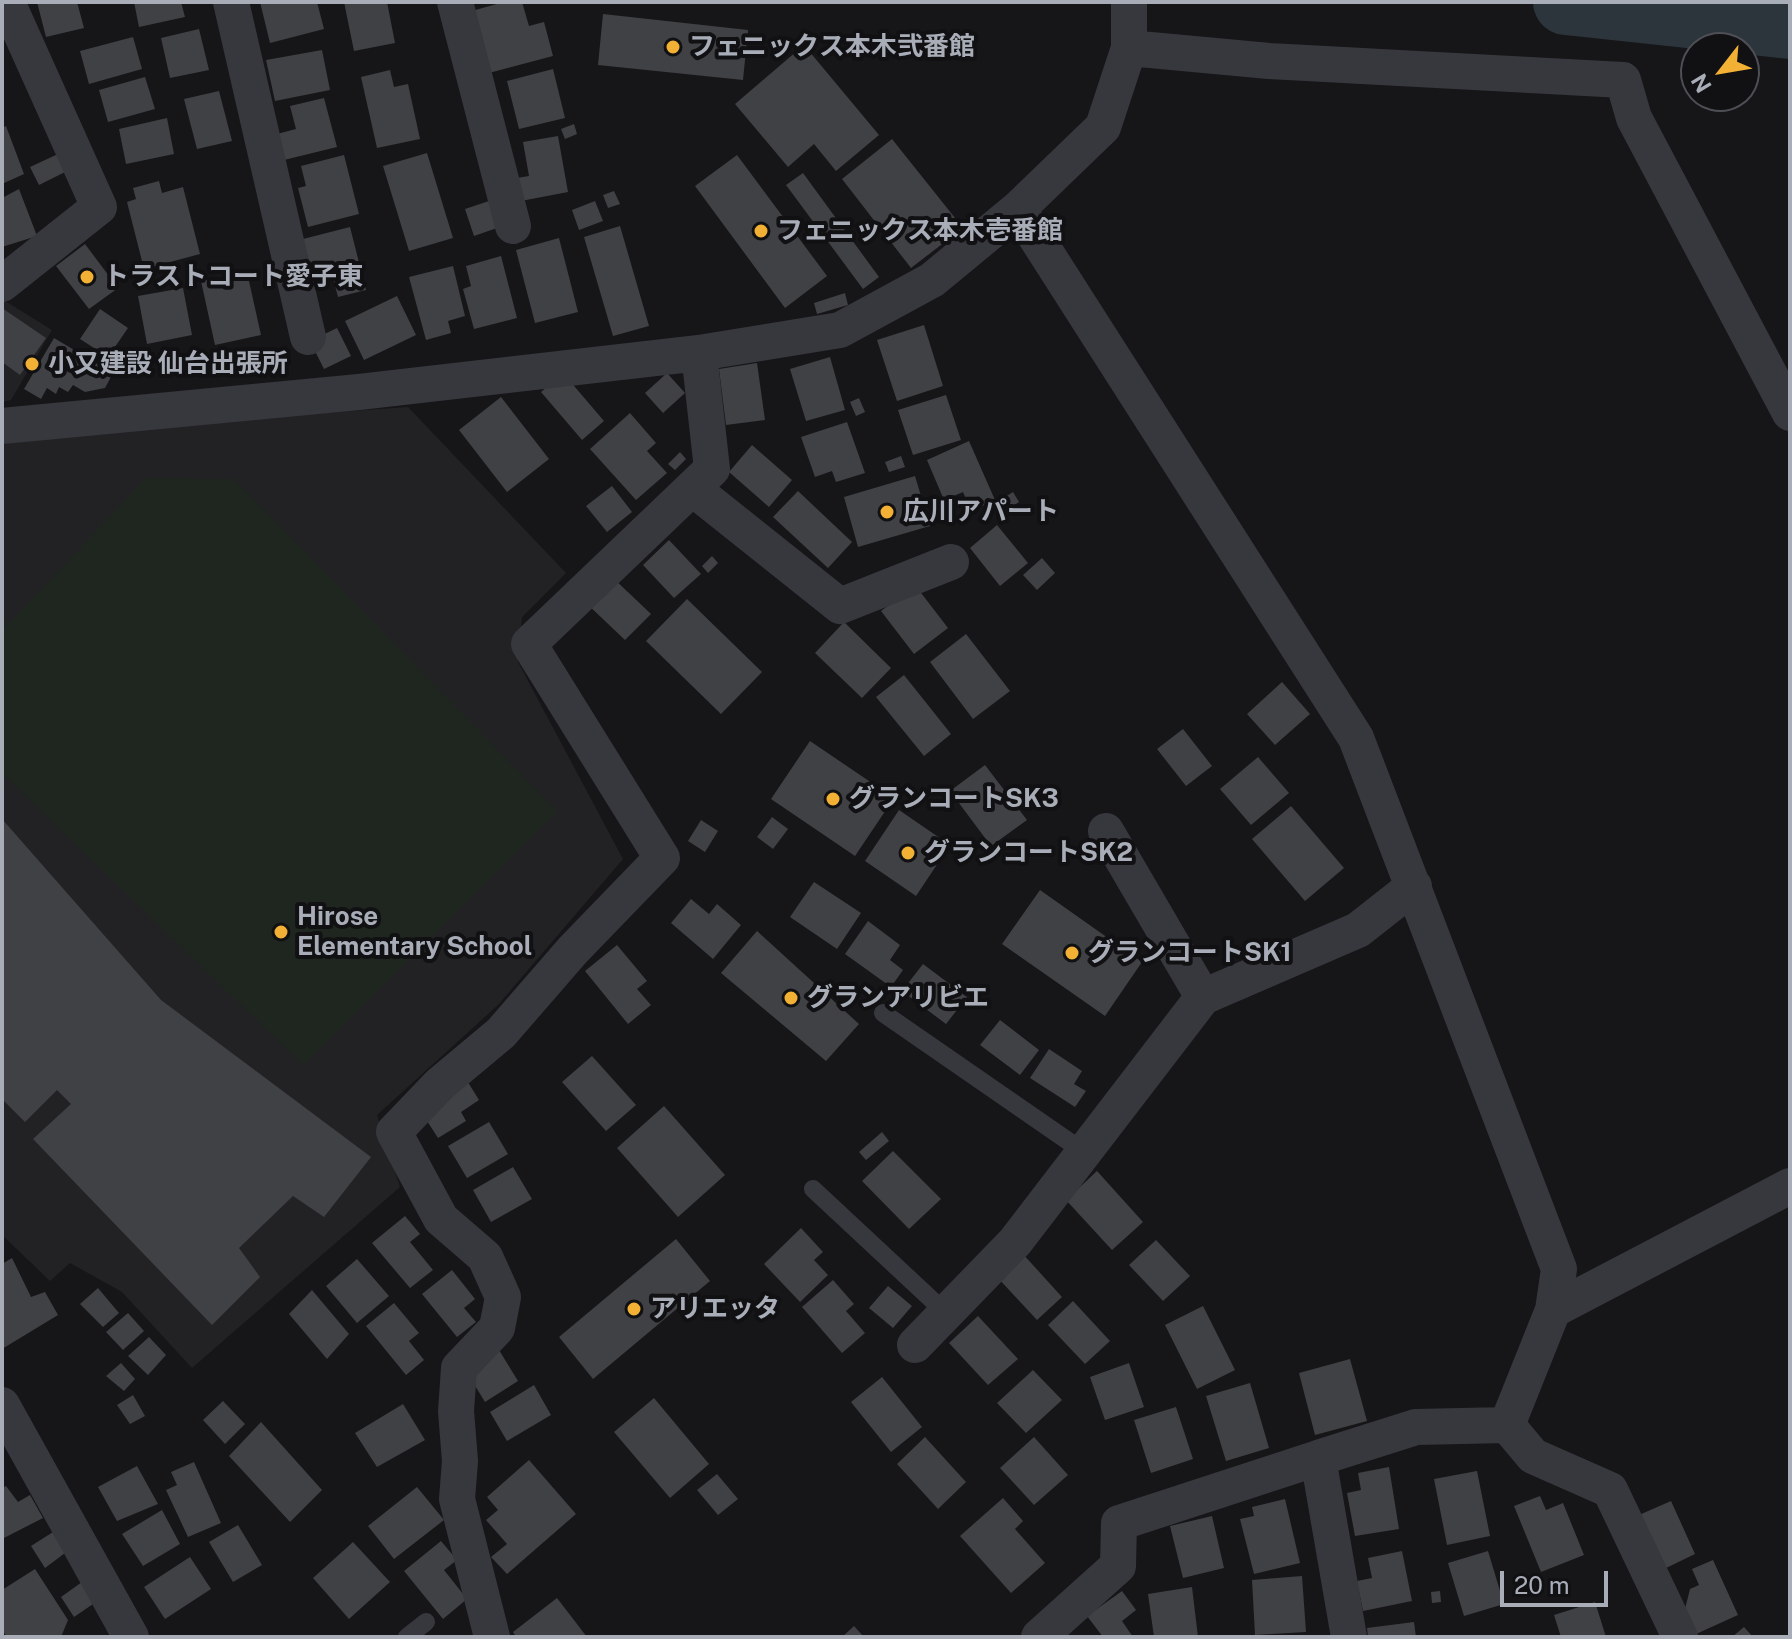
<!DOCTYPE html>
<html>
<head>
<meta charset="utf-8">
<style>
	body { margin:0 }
	#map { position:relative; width:1792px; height:1639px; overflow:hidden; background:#161618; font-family:"Public Sans",sans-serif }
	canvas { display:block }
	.frame { position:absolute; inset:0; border:4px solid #a8adb8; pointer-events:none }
	.north { position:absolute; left:1680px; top:32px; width:80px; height:80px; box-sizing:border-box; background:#111113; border:2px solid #4d4f55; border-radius:50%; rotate:239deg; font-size:22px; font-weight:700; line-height:32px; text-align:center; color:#a8adb8 }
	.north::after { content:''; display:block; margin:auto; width:28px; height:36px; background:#f2b134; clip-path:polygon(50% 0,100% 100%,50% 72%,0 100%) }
	.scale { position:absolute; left:1500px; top:1571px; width:108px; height:36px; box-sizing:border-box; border:4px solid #a8adb8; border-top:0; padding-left:10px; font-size:24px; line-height:28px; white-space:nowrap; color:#a8adb8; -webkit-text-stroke:6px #111113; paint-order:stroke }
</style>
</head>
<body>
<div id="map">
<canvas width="1792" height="1639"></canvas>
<div class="frame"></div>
<div class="north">N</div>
<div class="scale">20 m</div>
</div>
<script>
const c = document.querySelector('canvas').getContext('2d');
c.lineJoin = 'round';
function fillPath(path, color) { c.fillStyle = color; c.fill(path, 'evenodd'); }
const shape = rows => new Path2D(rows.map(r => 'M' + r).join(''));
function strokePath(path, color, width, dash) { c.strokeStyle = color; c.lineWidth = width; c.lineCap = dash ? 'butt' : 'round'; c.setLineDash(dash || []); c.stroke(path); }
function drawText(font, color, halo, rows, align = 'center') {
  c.font = font + ' "Public Sans","Noto Sans JP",sans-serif'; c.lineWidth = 8; c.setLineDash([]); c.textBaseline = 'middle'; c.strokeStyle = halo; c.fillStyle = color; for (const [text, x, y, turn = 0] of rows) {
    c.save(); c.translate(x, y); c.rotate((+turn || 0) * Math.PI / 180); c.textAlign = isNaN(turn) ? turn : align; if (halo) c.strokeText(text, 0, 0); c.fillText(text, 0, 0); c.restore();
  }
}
const built = shape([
	[2,299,52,330,11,400,2,402],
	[408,407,566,573,522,617,518,662,623,859,498,1005,377,1115,400,1187,192,1368,122,1292,70,1263,50,1281,2,1235,2,444,212,421]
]);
const green = shape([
	[146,478,234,479,557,811,303,1065,2,773,2,631]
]);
const river = shape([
	[1566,2,1790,26]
]);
const building = shape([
	[37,2,77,2,84,28,46,37],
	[134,2,181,2,185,17,139,27],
	[260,2,317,2,324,29,270,43],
	[344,2,387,2,395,43,354,51],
	[504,2,522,2,529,26,544,22,553,56,485,74,468,12],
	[603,14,748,30,743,80,598,65],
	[199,29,209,70,170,78,161,38],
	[133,37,142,69,89,84,80,51],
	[804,45,879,135,836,171,814,144,788,167,735,104],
	[322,50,330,90,275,101,266,60],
	[553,69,565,118,519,129,507,81],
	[390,70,394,87,408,84,420,139,377,148,361,77],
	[145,77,155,109,108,122,99,90],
	[219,91,232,141,197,149,184,99],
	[324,98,337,147,284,160,277,134,296,129,290,106],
	[167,118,174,154,126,164,119,129],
	[574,124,577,134,565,139,561,129],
	[6,126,24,174,2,184,2,128],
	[558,136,568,192,521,201,517,178,529,176,523,142],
	[892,139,963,228,911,268,842,179],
	[427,153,453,238,409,251,383,166],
	[58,154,67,171,39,185,30,167],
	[344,155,359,214,308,227,298,188,306,186,301,166],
	[737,155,827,276,785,308,695,186],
	[803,173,879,277,863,289,786,185],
	[159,181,162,193,183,187,200,254,144,269,127,202,136,199,133,188],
	[19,189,37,236,2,247,2,198],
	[614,191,620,204,608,208,603,195],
	[489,201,497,228,474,236,465,209],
	[595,201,603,221,579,230,572,210],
	[620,226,649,326,613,336,584,237],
	[350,227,366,290,338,297,333,278,315,283,303,239],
	[559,238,578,312,535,323,516,250],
	[85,244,118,288,89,309,56,266],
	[501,256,517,318,474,329,463,289,471,286,466,266],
	[453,266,465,316,448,321,451,333,426,340,409,277],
	[247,272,261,335,215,345,201,281],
	[183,288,192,335,147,344,138,296],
	[845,293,848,305,817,314,814,303],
	[397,296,416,335,364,360,345,321],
	[2,308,46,338,20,375,2,362],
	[100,309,128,328,108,357,80,339],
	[924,325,943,386,897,401,877,340],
	[337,328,351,356,324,369,310,341],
	[54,338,113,373,105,388,85,392,73,385,68,392,59,387,56,394,47,388,41,399,24,389],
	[830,357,845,410,806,421,790,369],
	[757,363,765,420,726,425,719,369],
	[563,373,604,421,582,440,541,392],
	[667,373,685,393,663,413,645,393],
	[946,395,961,440,913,455,898,410],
	[501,397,549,459,507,492,459,430],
	[859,398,865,412,856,416,850,402],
	[630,413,656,443,647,451,667,473,636,500,590,449],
	[847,422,865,473,836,482,832,471,815,477,801,437],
	[969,441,995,500,971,511,963,492,944,500,927,460],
	[752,445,792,480,769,507,729,472],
	[680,452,686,459,675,470,668,464],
	[901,456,905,467,889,472,885,462],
	[915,476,930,526,858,547,844,497],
	[612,486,632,512,607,532,586,506],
	[798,491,852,542,828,568,773,517],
	[1013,492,1019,502,1008,509,1002,499],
	[997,525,1028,563,1000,586,970,548],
	[669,540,701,574,674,598,643,565],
	[712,556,718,563,708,573,702,566],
	[1042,558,1055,573,1037,590,1023,575],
	[611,576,651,614,625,640,585,602],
	[915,585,948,628,914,654,881,611],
	[687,599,762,672,721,714,646,641],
	[844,622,891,668,862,698,815,653],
	[966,634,1010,691,973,719,930,662],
	[904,675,951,734,924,756,876,697],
	[1282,682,1310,714,1275,745,1247,714],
	[1183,729,1212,766,1186,786,1157,749],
	[810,741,894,798,855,856,771,799],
	[1258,757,1289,793,1251,825,1220,789],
	[985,765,1027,820,991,846,950,791],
	[1291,806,1344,868,1305,901,1252,839],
	[899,810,950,845,916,896,865,861],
	[772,817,788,829,773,849,757,837],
	[2,819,161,1000,371,1157,324,1217,293,1196,239,1248,260,1277,212,1325,33,1139,71,1104,57,1090,25,1122,2,1099],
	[701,820,718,831,705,852,688,841],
	[814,882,861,913,837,949,790,917],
	[1040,890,1142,962,1105,1016,1002,944],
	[691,899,709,914,717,904,741,925,713,959,671,923],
	[868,921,900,945,890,960,903,970,891,987,845,954],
	[757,931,859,1024,826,1061,721,973],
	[617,945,647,981,637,989,651,1005,628,1024,585,971],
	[923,964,967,997,946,1024,902,991],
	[1000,1020,1039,1050,1020,1075,980,1045],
	[1049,1049,1082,1071,1074,1084,1086,1091,1075,1107,1030,1078],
	[592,1056,636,1105,606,1131,562,1082],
	[466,1079,479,1100,461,1112,466,1121,438,1138,420,1110],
	[664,1106,725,1175,678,1217,617,1148],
	[489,1122,508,1154,467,1178,448,1146],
	[882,1132,889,1141,866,1160,859,1152],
	[893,1151,941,1199,909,1229,862,1181],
	[513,1167,532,1199,491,1222,473,1190],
	[1097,1171,1143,1222,1112,1250,1066,1200],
	[405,1216,420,1234,410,1242,433,1270,410,1288,372,1243],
	[801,1228,823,1252,814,1260,828,1275,800,1302,764,1264],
	[676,1239,710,1281,593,1379,559,1337],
	[1156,1240,1190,1276,1163,1301,1129,1265],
	[1022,1253,1062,1297,1037,1320,997,1277],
	[12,1258,31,1297,45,1292,58,1315,2,1349,2,1264],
	[357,1259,389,1296,357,1323,326,1286],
	[452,1270,475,1299,464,1308,476,1322,457,1337,422,1294],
	[833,1280,854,1304,846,1311,865,1333,842,1353,802,1307],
	[888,1286,912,1306,893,1328,869,1308],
	[98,1288,119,1313,103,1327,80,1304],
	[312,1290,349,1334,327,1359,289,1314],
	[1073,1301,1110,1341,1085,1364,1048,1325],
	[394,1303,419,1333,409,1341,424,1360,406,1375,366,1326],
	[1203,1306,1235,1370,1197,1389,1165,1325],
	[128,1313,144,1331,123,1350,106,1332],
	[978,1316,1018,1359,988,1385,949,1343],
	[149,1337,166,1355,148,1375,128,1356],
	[499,1350,518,1381,485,1402,466,1371],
	[1350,1359,1367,1421,1315,1435,1299,1373],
	[121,1363,135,1379,124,1391,106,1376],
	[1129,1363,1144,1407,1105,1420,1090,1377],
	[1033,1370,1062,1400,1026,1433,997,1403],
	[882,1377,922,1427,891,1452,851,1402],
	[1250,1383,1269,1448,1226,1461,1206,1396],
	[534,1385,551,1415,507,1441,490,1412],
	[133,1395,145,1416,130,1424,117,1405],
	[654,1398,709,1464,670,1498,614,1432],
	[223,1401,245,1424,225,1444,203,1420],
	[403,1404,425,1440,377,1467,355,1433],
	[1176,1407,1193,1459,1151,1473,1134,1420],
	[261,1422,322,1490,290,1522,229,1456],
	[925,1437,966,1482,938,1509,897,1464],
	[1034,1437,1068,1475,1034,1505,1000,1468],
	[529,1460,576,1514,507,1574,491,1557,507,1544,486,1520,498,1510,487,1497],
	[194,1462,221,1523,188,1537,166,1490,177,1485,171,1472],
	[137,1466,158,1504,117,1521,98,1487],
	[1389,1467,1399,1529,1355,1536,1347,1493,1361,1490,1358,1473],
	[1477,1471,1490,1536,1447,1545,1434,1479],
	[717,1474,738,1499,718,1515,697,1490],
	[6,1486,18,1502,30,1495,43,1518,2,1539,2,1488],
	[417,1487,444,1520,394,1559,368,1526],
	[1540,1496,1546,1510,1563,1503,1584,1555,1541,1572,1514,1506],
	[1003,1498,1023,1521,1015,1529,1045,1563,1011,1593,960,1536],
	[1285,1499,1300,1563,1254,1574,1240,1519,1254,1516,1252,1507],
	[1671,1501,1695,1554,1664,1569,1639,1515],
	[162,1510,180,1544,143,1566,122,1534],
	[1212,1516,1224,1568,1183,1578,1170,1526],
	[238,1525,262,1565,233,1582,209,1542],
	[53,1532,65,1553,45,1568,31,1546],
	[441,1541,457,1560,444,1570,467,1599,443,1619,404,1571],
	[353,1542,390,1582,349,1619,313,1578],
	[1402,1551,1412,1601,1363,1611,1357,1581,1372,1578,1368,1558],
	[1488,1551,1504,1604,1464,1616,1448,1563],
	[190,1557,211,1589,165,1619,144,1587],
	[1713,1560,1738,1615,1696,1634,1685,1609,1690,1589,1699,1585,1692,1569],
	[35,1569,68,1620,61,1637,7,1637,2,1630,2,1590],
	[1302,1576,1306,1632,1255,1635,1252,1580],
	[82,1582,96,1602,74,1617,61,1597],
	[1192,1587,1198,1637,1154,1637,1148,1594],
	[1122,1591,1136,1610,1122,1621,1133,1637,1103,1637,1087,1616],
	[1440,1591,1441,1602,1432,1603,1431,1592],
	[557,1598,587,1637,516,1637,513,1632],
	[1595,1602,1606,1637,1561,1637,1554,1615],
	[1414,1622,1416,1637,1368,1637,1367,1628],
	[854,1626,864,1637,842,1637],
	[1744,1627,1753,1637,1732,1637]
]);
const path = shape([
	[239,364,279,352]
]);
const service = shape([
	[883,1013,1084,1152],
	[813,1189,946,1313],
	[407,1637,426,1622]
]);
const minor = shape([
	[231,2,308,337],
	[455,2,513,226],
	[1129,48,1269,61,1623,80,1634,118,1790,413],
	[1018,209,1356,738,1559,1269,1553,1310,1507,1425,1416,1427,1318,1458,1349,1637],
	[2,284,99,207,7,2],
	[2,426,359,392,699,353,840,330,932,280,1018,209,1103,127,1129,48,1129,2],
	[692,488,840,606,951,562],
	[1106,831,1203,997,1358,930,1414,886],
	[1553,1310,1790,1186],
	[915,1345,1015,1242,1203,997],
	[2,1405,131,1637],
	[1507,1425,1533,1456,1610,1490,1680,1637],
	[492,1637,457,1499,460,1461,456,1411,459,1368,497,1328,503,1297,485,1257,441,1219,394,1132,440,1084,501,1033,573,950,662,858,529,644,712,469,699,353],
	[1039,1637,1118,1566,1119,1523,1318,1458]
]);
const markers = [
	[673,47,8,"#f2b134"],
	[761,231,8,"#f2b134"],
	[87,277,8,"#f2b134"],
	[32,364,8,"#f2b134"],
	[887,512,8,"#f2b134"],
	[833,799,8,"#f2b134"],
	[908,853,8,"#f2b134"],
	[281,932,8,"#f2b134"],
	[1072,953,8,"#f2b134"],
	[791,998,8,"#f2b134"],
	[634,1309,8,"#f2b134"]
];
const poiNames = [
	["フェニックス本木弐番館",689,47],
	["フェニックス本木壱番館",777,231],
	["トラストコート愛子東",103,277],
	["小又建設 仙台出張所",48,364],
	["広川アパート",903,512],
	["グランコートSK3",849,799],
	["グランコートSK2",924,853],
	["Hirose",297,917],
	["Elementary School",297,947],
	["グランコートSK1",1088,953],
	["グランアリビエ",807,998],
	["アリエッタ",650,1309]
];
fillPath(built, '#222225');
fillPath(green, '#1e261f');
strokePath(river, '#2c353c', 66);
fillPath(building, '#404145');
strokePath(path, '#3d3f44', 5, [4, 6]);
strokePath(service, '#37383d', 18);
strokePath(minor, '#37383d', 36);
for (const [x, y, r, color] of markers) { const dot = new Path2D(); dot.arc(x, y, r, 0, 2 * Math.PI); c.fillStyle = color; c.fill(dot); strokePath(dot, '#111113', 3); }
drawText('bold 26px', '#a8adb8', '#111113', poiNames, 'left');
</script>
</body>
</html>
